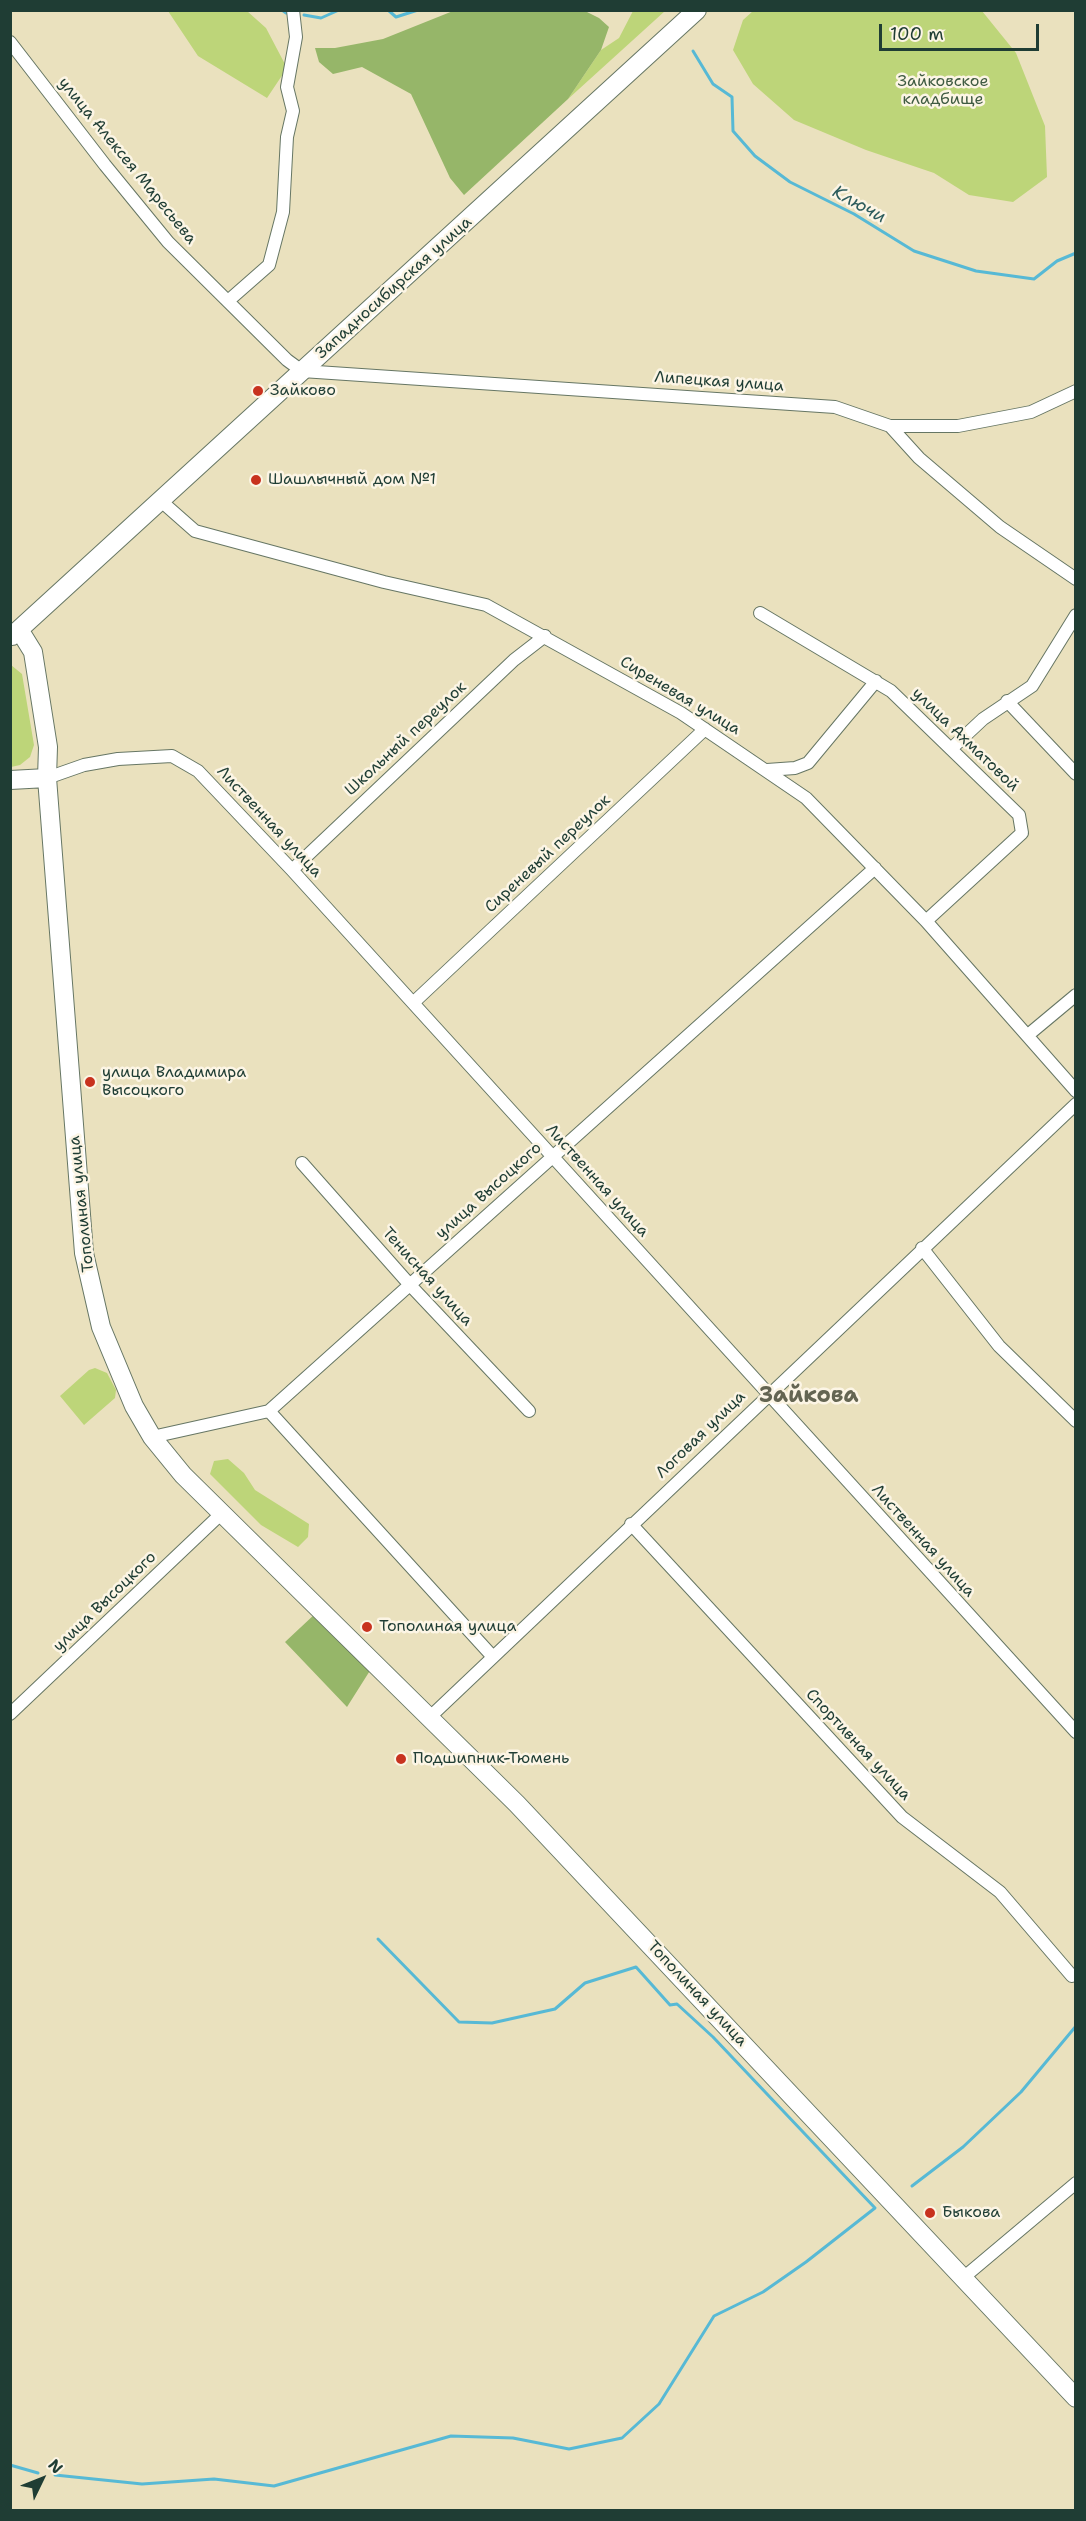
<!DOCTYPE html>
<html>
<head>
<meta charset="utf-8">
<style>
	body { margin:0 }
	#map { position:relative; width:1086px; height:2521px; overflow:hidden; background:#eae1be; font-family:"Shantell Sans",sans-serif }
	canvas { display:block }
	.frame { position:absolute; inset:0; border:12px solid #1f3d34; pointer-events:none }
	.north { position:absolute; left:12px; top:2449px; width:60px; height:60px; -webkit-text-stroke:4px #fcf5e5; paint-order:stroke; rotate:47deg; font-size:16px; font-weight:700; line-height:24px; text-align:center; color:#1f3d34 }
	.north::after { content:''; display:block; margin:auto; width:21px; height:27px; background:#1f3d34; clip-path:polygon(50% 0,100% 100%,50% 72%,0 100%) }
	.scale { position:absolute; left:879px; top:24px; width:160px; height:27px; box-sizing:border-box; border:3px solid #1f3d34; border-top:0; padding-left:8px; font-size:18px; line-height:21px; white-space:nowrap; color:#1f3d34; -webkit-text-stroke:4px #fcf5e5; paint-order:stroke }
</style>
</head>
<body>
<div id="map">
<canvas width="1086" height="2521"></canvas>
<div class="frame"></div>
<div class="north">N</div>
<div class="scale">100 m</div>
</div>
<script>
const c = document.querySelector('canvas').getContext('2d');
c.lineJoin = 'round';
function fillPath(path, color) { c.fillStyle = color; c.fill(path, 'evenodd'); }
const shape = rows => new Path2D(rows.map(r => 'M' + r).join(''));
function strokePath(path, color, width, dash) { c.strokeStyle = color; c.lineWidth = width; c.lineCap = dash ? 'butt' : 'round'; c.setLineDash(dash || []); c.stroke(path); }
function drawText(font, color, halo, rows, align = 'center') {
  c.font = font + ' "Shantell Sans",sans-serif'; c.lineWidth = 5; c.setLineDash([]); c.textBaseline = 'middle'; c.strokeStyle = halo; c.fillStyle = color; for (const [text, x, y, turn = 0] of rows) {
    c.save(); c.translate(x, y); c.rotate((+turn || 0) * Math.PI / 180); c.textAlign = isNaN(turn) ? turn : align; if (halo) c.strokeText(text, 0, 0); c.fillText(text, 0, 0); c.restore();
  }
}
const green = shape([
	[168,11,247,11,266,28,287,68,267,98,198,56],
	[633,11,665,11,568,99,601,50,619,38],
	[753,11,982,11,1016,53,1045,126,1047,177,1013,202,969,195,934,173,866,150,794,120,753,84,733,50,743,20],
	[11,665,22,674,34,745,30,757,20,765,11,767],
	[95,1368,107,1373,116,1390,115,1398,84,1425,60,1396,89,1370],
	[228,1459,244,1473,255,1490,309,1524,308,1537,298,1547,261,1525,210,1474,214,1461]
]);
const forest = shape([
	[550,10,587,12,599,18,609,27,601,50,568,99,464,195,450,178,411,94,362,67,333,74,319,62,315,48,335,48,383,39,453,11],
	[316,1613,371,1669,347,1707,285,1642]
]);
const stream = shape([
	[282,10,286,13],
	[388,10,396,17,418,10],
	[304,15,321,18,339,10],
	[693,51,713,84,732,97,733,131,755,156,790,182,854,214,914,251,976,271,1034,279,1057,261,1076,253],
	[912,2186,963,2147,1021,2092,1076,2026],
	[10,2465,38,2473],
	[55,2475,142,2484,214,2479,274,2486,451,2436,513,2438,569,2449,622,2438,659,2404,714,2316,763,2292,806,2262,875,2208,713,2037,677,2004,670,2005,636,1967,585,1983,555,2009,492,2023,459,2022,378,1939]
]);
const minor = shape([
	[10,42,105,165,168,242,287,360,302,371,835,407,890,426,919,458,1000,527,1076,579],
	[228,301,269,265,283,212,287,137,293,111,287,87,296,37,293,10],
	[890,426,958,426,1031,412,1076,391],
	[161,501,195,531,384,582,486,605,681,713,806,798,926,921,1076,1091],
	[760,613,891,691,1019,815,1022,833,926,921],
	[1007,701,1076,774],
	[952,748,983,719,1032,686,1076,615],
	[767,770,795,768,808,763,876,681],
	[47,778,84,765,118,759,172,756,198,771,292,870,1076,1732],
	[292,870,514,660,545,636],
	[413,1003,705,729],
	[1028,1035,1076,995],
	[302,1163,410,1285,529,1411],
	[922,1248,999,1346,1076,1421],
	[269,1411,493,1657],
	[152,1437,269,1411,875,868],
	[631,1524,902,1817,1000,1892,1072,1976],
	[10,1714,222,1513],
	[430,1717,1076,1104],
	[963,2278,1076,2183]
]);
const secondary = shape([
	[20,631,33,652,48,747,47,778,84,1253,101,1327,134,1406,152,1437,183,1475,517,1804,1076,2398],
	[12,636,697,10],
	[10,780,47,778]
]);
const markers = [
	[258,391,6,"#c8321e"],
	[256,480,6,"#c8321e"],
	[90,1082,6,"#c8321e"],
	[367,1627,6,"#c8321e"],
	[401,1759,6,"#c8321e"],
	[930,2213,6,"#c8321e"]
];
const parkNames = [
	["Зайковское",943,82],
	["кладбище",943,100]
];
const streetNames = [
	["улица Алексея Маресьева",127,161,51],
	["Западносибирская улица",394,288,-42],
	["Липецкая улица",719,382,4],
	["Сиреневая улица",680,696,31],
	["Школьный переулок",406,739,-43],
	["улица Ахматовой",965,740,44],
	["Лиственная улица",269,822,47],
	["Сиреневый переулок",548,854,-43],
	["Лиственная улица",597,1181,48],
	["улица Высоцкого",489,1191,-42],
	["Тополиная улица",82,1204,-96],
	["Тенисная улица",427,1277,48],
	["Логовая улица",701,1435,-44],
	["Лиственная улица",923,1541,48],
	["улица Высоцкого",105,1602,-44],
	["Спортивная улица",858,1745,47],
	["Тополиная улица",697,1994,47]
];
const poiNames = [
	["Зайково",270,391],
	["Шашлычный дом №1",268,480],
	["улица Владимира",102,1073],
	["Высоцкого",102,1091],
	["Тополиная улица",379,1627],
	["Подшипник-Тюмень",413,1759],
	["Быкова",942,2213]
];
const waterNames = [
	["Ключи",859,205,29]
];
const districtNames = [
	["Зайкова",809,1396]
];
fillPath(green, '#bdd579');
fillPath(forest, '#96b669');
strokePath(stream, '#57b9d5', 3);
strokePath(minor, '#667664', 14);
strokePath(secondary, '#667664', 20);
strokePath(minor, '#fff', 12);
strokePath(secondary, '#fff', 18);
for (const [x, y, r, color] of markers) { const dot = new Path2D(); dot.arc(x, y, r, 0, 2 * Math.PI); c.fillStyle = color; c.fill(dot); strokePath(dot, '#fcf5e5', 2); }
drawText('16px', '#3f5b42', '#fcf5e5', parkNames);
drawText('16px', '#1f3d34', '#fcf5e5', streetNames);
drawText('16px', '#1f3d34', '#fcf5e5', poiNames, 'left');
drawText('italic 18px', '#2d5c5c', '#fcf5e5', waterNames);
drawText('bold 22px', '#646552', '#fcf5e5', districtNames);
</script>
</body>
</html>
